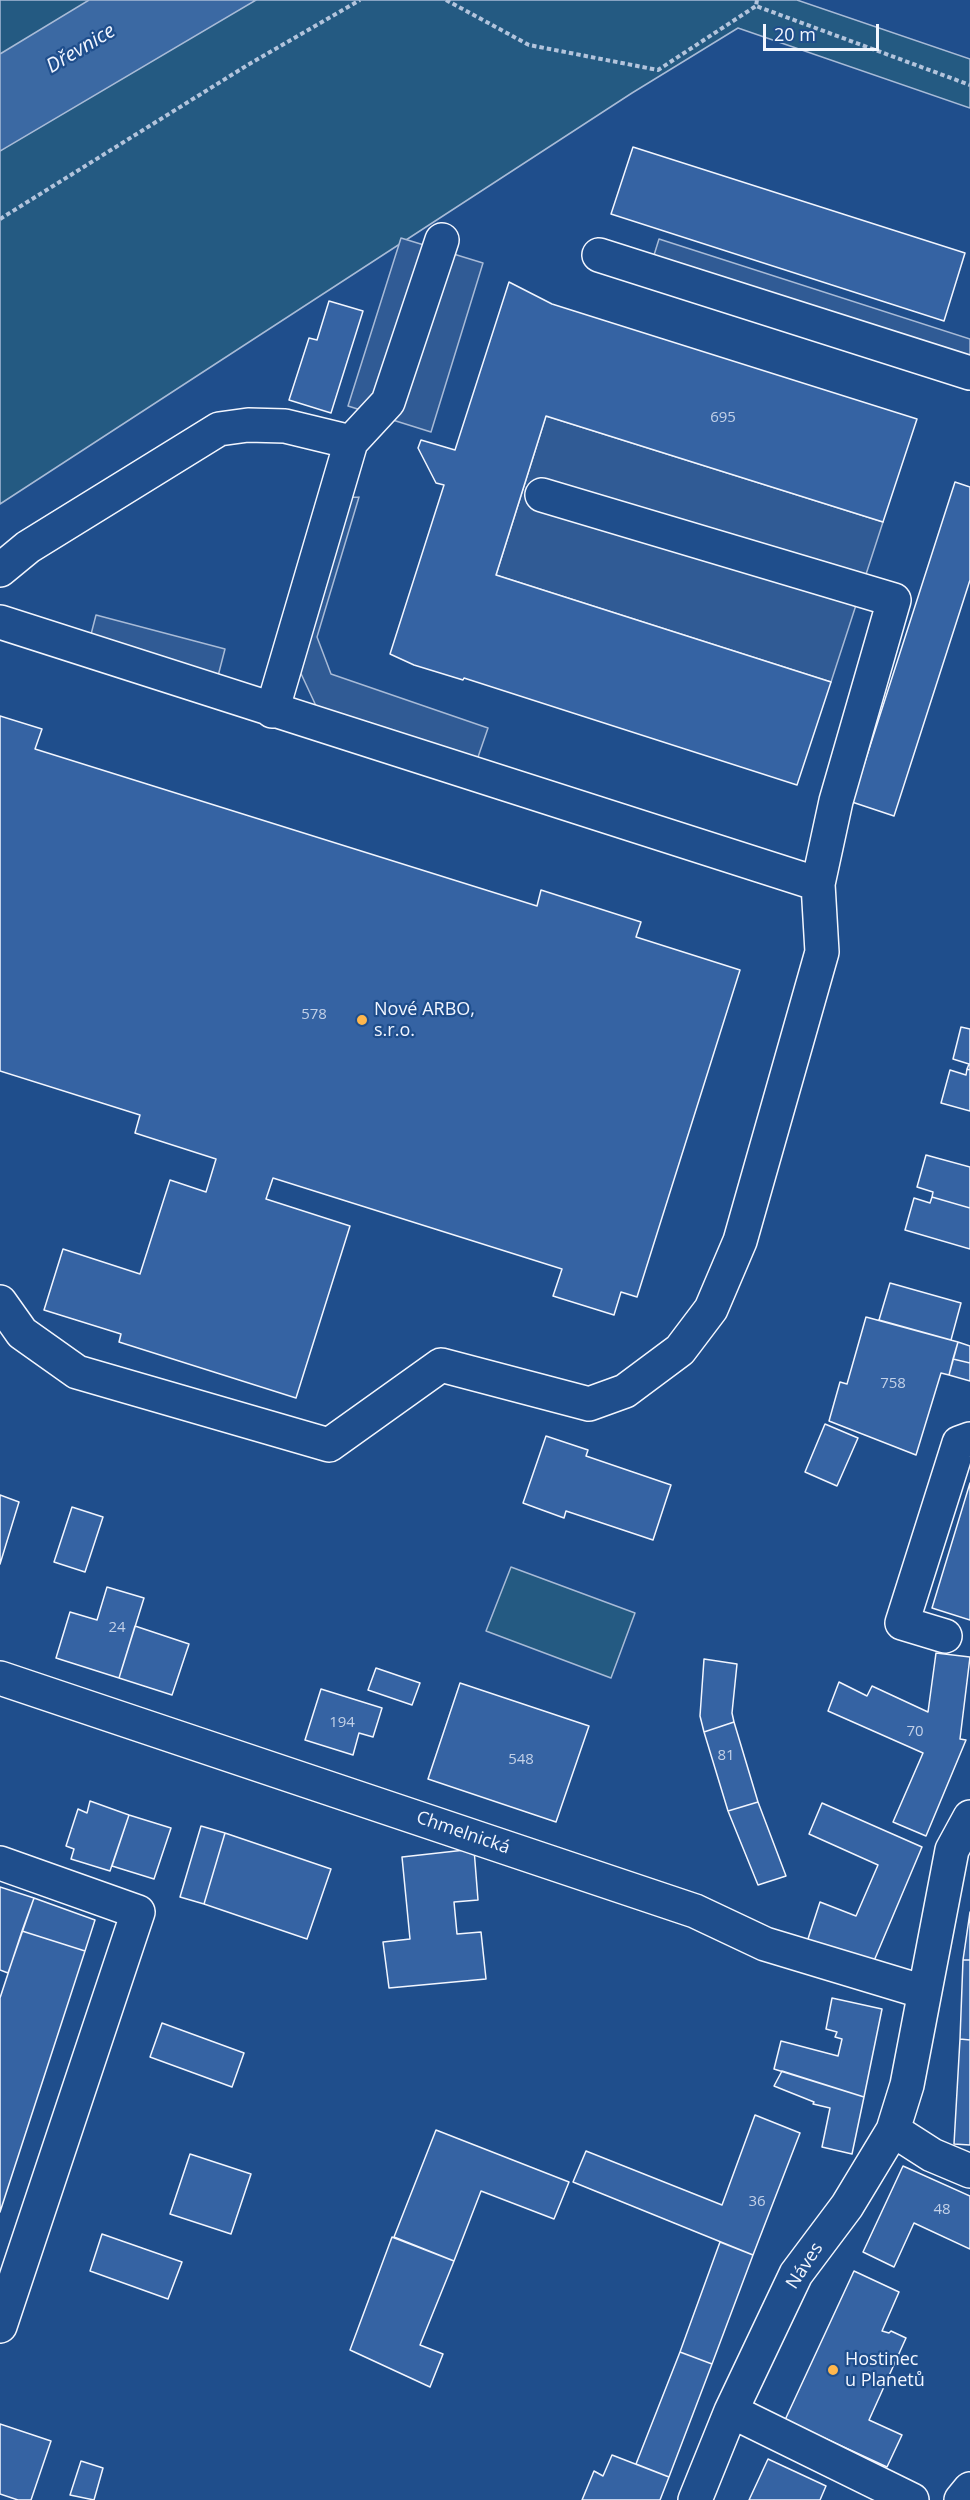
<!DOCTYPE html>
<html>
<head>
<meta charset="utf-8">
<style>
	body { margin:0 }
	#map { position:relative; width:970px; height:2500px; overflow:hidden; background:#1f4e8c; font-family:"Open Sans",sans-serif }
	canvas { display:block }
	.scale { position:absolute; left:763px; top:24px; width:116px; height:27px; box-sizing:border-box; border:3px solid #f2f6ff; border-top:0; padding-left:8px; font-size:18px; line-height:21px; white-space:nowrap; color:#f2f6ff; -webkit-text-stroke:4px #1f4e8c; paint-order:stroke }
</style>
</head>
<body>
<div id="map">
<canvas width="970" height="2500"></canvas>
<div class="scale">20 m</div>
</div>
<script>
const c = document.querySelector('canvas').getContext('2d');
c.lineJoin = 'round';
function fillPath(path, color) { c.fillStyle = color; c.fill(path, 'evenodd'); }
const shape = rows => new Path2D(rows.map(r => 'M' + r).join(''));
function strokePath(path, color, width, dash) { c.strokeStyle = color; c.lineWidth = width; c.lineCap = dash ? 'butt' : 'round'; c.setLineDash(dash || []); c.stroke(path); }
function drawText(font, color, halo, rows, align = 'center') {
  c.font = font + ' "Open Sans",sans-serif'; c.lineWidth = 4.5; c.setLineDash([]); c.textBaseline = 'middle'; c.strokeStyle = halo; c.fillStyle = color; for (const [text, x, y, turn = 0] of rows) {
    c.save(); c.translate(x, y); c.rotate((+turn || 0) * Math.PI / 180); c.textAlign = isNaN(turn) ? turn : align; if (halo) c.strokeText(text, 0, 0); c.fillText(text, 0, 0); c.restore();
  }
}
const green = shape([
	[0,0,797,0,970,59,970,108,738,28,632,93,0,504,0,0],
	[511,1567,635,1613,611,1678,486,1631,511,1567]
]);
const parking = shape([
	[401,238,483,263,431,432,348,406,401,238],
	[659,239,970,339,970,370,650,268,659,239],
	[546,416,883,522,831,682,496,575,546,416],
	[359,497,317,637,331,674,488,728,477,760,317,708,290,650,335,498,359,497],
	[96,615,225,649,218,676,89,642,96,615]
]);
const water = shape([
	[89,0,256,0,0,151,0,54,89,0]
]);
const building = shape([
	[633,147,965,253,944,321,611,214,633,147],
	[509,282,552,304,917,419,883,522,546,416,496,575,831,682,797,785,464,678,463,680,414,665,390,654,444,485,436,483,418,448,421,440,455,450,509,282],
	[329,301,363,311,331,413,289,400,309,338,317,340,329,301],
	[955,482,970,487,970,580,894,816,852,802,955,482],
	[0,716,42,729,35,749,537,906,541,890,641,922,636,937,740,970,637,1297,621,1292,614,1315,553,1296,562,1269,273,1178,266,1199,350,1226,296,1398,119,1342,121,1334,44,1310,63,1249,140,1274,170,1180,206,1192,216,1159,135,1133,140,1115,0,1071,0,716],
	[961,1027,970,1029,970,1070,967,1069,969,1064,953,1059,961,1027],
	[967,1069,970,1070,970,1111,941,1103,950,1070,966,1075,967,1069],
	[926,1155,970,1167,970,1208,932,1197,933,1192,917,1187,926,1155],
	[932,1197,970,1208,970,1249,905,1230,914,1198,930,1203,932,1197],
	[890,1283,961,1303,951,1340,879,1320,890,1283],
	[866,1317,958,1342,949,1375,941,1373,916,1455,829,1421,840,1382,847,1384,866,1317],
	[958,1342,970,1346,970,1363,953,1359,958,1342],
	[953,1359,970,1363,970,1381,949,1375,953,1359],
	[825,1424,858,1438,837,1486,805,1472,825,1424],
	[546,1436,588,1450,586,1456,671,1485,653,1540,566,1511,564,1518,523,1503,546,1436],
	[970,1483,970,1620,932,1608,970,1483],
	[0,1495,19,1502,0,1564,0,1495],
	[72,1507,103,1517,85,1572,54,1562,72,1507],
	[107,1587,144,1598,119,1678,56,1658,70,1612,97,1620,107,1587],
	[135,1626,189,1644,172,1695,119,1678,135,1626],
	[936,1653,970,1657,960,1739,966,1740,926,1836,893,1822,923,1753,828,1711,839,1682,867,1696,872,1686,928,1712,936,1653],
	[704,1659,737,1664,732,1713,734,1722,704,1732,700,1716,704,1659],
	[376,1668,420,1683,412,1705,368,1690,376,1668],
	[460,1683,589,1726,556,1822,428,1779,460,1683],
	[321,1689,382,1708,373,1737,359,1733,353,1755,305,1740,321,1689],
	[734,1722,758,1802,728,1811,704,1732,734,1722],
	[90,1801,129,1815,110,1871,71,1859,74,1849,66,1846,78,1809,87,1813,90,1801],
	[758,1802,786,1876,758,1885,728,1811,758,1802],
	[822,1803,922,1847,871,1968,806,1945,820,1902,856,1916,878,1865,809,1834,822,1803],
	[129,1815,171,1828,154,1879,112,1866,129,1815],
	[201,1826,225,1833,204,1904,180,1897,201,1826],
	[225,1833,331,1869,307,1939,204,1904,225,1833],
	[474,1849,478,1900,454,1902,457,1934,481,1932,486,1979,389,1988,383,1942,410,1939,402,1857,474,1849],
	[0,1887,34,1898,8,1973,0,1970,0,1887],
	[34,1898,95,1920,85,1951,22,1931,34,1898],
	[970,1912,970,1960,963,1960,970,1912],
	[22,1931,85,1951,0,2212,0,1998,22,1931],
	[963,1960,970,1960,970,2040,960,2039,963,1960],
	[832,1998,882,2009,864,2097,774,2069,781,2041,838,2056,842,2039,835,2037,837,2032,826,2029,832,1998],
	[162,2023,244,2053,232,2087,150,2057,162,2023],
	[960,2039,970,2040,970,2145,954,2144,960,2039],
	[782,2071,864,2097,852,2154,822,2147,830,2108,813,2104,814,2102,774,2086,782,2071],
	[755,2115,800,2133,753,2255,573,2182,586,2151,722,2205,755,2115],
	[436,2130,569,2182,554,2219,481,2191,454,2261,394,2237,436,2130],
	[190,2154,251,2174,231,2234,170,2214,190,2154],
	[903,2166,970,2196,970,2249,914,2223,894,2267,863,2252,903,2166],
	[102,2234,182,2262,168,2299,90,2271,102,2234],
	[392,2237,454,2261,420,2345,443,2354,430,2387,350,2350,392,2237],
	[720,2242,753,2255,712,2364,680,2352,720,2242],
	[854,2271,899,2292,882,2331,889,2333,891,2331,906,2338,869,2420,902,2435,887,2467,785,2420,854,2271],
	[680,2352,712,2364,669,2477,636,2464,680,2352],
	[0,2424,51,2441,31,2500,18,2500,0,2494,0,2424],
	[612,2455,669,2477,660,2500,582,2500,594,2471,603,2476,612,2455],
	[768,2459,826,2486,820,2500,749,2500,768,2459],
	[81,2461,103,2468,94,2500,70,2495,81,2461]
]);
const path = shape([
	[446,0,529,45,658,70,756,6],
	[757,0,756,6,970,85],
	[0,219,246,66,360,0]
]);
const minor = shape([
	[599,255,970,373],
	[351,442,388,402,442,240],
	[0,570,28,547,219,429,248,425,285,426,351,442,272,711],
	[0,622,818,884],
	[0,1302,22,1333,77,1372,329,1445,441,1365,589,1404,625,1391,680,1350,711,1309,740,1241,822,952,818,884,836,801,894,600,542,495],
	[945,1636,902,1623,959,1443,970,1439],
	[0,1678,695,1911,765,1944,924,1992],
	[0,1863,138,1912,0,2326],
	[893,2130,932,2155,970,2171],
	[731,2411,912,2500],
	[695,2500,731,2411,796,2274,847,2206,893,2130,907,2085,952,1850,970,1817],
	[961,2500,970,2489]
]);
const markers = [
	[362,1020,6,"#ffb74d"],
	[833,2370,6,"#ffb74d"]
];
const numberNames = [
	["695",723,418],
	["578",314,1015],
	["758",893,1384],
	["24",117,1628],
	["194",342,1723],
	["70",915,1732],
	["81",726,1756],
	["548",521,1760],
	["36",757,2202],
	["48",942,2210]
];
const poiNames = [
	["Nové ARBO,",374,1010],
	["s.r.o.",374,1031],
	["Hostinec",845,2360],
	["u Planetů",845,2381]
];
const streetNames = [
	["Chmelnická",463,1833,19],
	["Náves",805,2266,-57]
];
const waterNames = [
	["Dřevnice",81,49,-31]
];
fillPath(green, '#245a82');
strokePath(green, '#a8bbd7', 1.5);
fillPath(parking, '#305b95');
strokePath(parking, '#a8bbd7', 1.5);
fillPath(water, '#3b69a3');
strokePath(water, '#a8bbd7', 1.5);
fillPath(building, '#3563a3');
strokePath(building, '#f2f6ff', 1.5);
strokePath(minor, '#f2f6ff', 36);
strokePath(path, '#b3c4dc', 4, [4.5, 3]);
strokePath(minor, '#1f4e8c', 33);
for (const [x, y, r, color] of markers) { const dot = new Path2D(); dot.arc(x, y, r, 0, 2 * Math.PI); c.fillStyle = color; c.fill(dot); strokePath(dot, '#1f4e8c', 2); }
drawText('15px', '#c3d1e8', null, numberNames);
drawText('18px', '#f2f6ff', '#1f4e8c', poiNames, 'left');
drawText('18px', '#f2f6ff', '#1f4e8c', streetNames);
drawText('italic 20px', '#f2f6ff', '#1f4e8c', waterNames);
</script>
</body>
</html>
